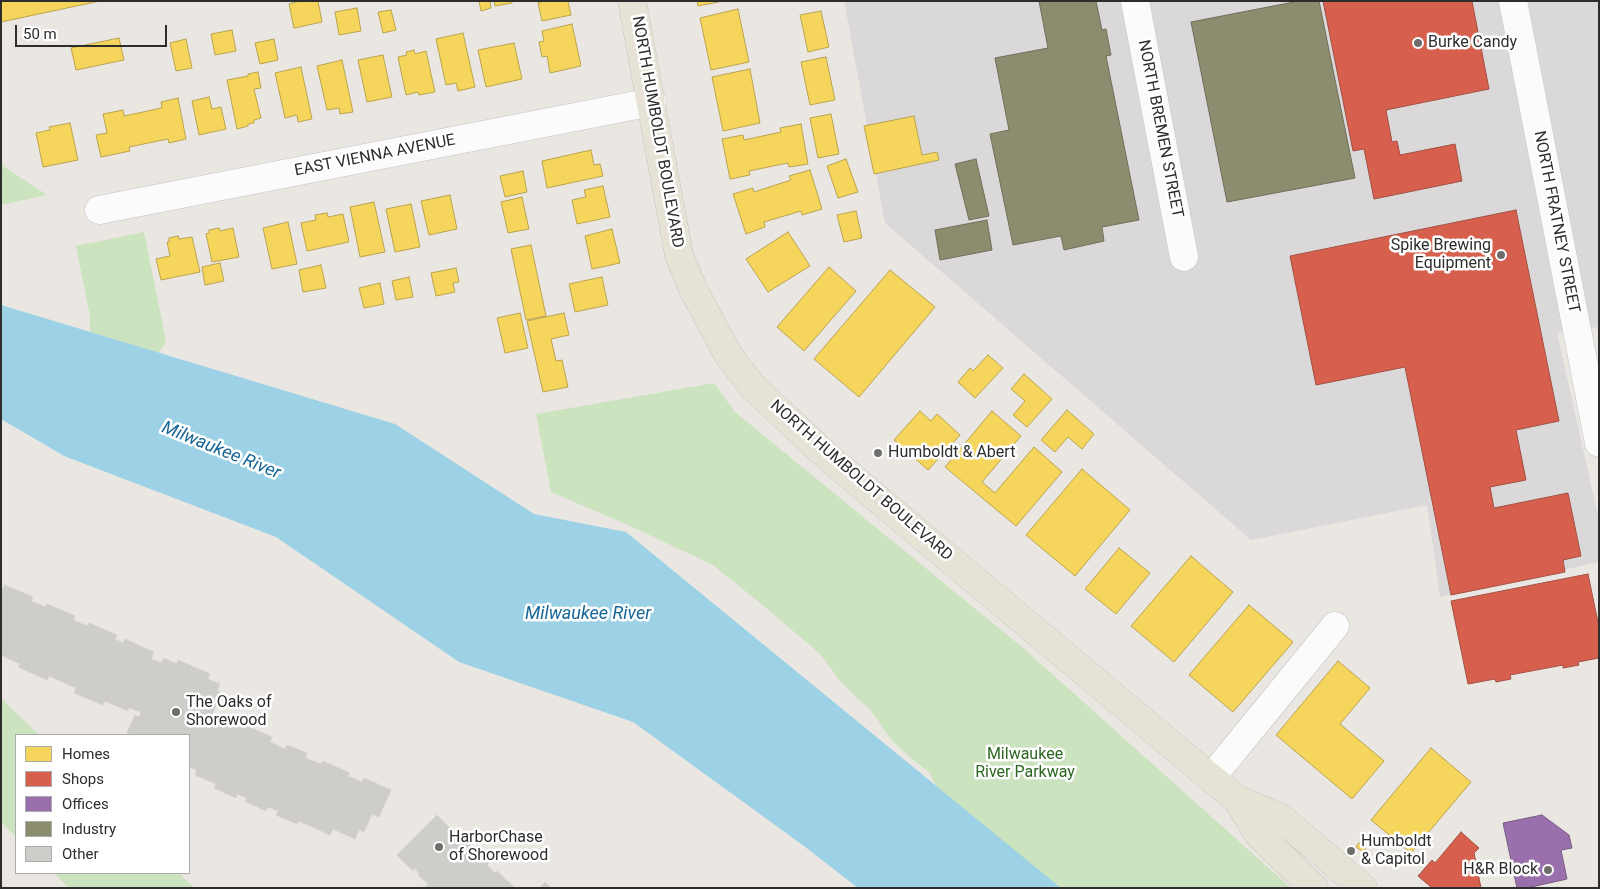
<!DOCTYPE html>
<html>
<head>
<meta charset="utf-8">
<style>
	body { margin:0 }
	#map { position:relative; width:1600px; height:889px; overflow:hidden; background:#eae7e3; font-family:Roboto,sans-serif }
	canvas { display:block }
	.frame { position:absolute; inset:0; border:2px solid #2d2d2d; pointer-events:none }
	.legend { position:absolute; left:15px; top:734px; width:175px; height:140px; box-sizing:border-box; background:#fff; border:1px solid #ababab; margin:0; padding:6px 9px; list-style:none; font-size:15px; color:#2d2d2d }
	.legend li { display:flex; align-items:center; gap:10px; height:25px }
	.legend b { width:25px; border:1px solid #ababab }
	.scale { position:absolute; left:15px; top:25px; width:152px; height:22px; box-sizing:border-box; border:2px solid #2d2d2d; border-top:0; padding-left:6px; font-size:15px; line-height:18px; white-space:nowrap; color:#2d2d2d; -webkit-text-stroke:4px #fff; paint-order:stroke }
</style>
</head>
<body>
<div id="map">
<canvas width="1600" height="889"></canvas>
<div class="frame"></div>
<ul class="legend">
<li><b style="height:14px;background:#f6d55c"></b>Homes</li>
<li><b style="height:14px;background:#d6604d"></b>Shops</li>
<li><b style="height:14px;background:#9970ab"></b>Offices</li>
<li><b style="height:14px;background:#8c8c6e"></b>Industry</li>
<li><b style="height:14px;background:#cfcdca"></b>Other</li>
</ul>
<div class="scale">50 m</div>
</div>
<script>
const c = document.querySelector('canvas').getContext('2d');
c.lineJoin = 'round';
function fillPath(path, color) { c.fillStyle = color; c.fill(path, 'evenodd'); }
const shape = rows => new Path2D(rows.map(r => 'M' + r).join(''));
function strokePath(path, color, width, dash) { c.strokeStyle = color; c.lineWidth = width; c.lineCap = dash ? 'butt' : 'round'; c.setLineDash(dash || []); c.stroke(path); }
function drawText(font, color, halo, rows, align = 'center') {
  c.font = font + ' Roboto,sans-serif'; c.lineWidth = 5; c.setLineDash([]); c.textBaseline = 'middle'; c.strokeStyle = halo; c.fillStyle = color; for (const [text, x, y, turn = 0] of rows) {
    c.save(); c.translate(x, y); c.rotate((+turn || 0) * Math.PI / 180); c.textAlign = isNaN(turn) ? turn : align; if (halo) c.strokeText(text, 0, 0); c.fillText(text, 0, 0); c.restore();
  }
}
const industrial = shape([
	[844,1,1599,1,1599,327,1557,333,1599,520,1599,562,1440,597,1427,505,1251,540,885,223]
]);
const green = shape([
	[1,156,3,166,47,195,1,205],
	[144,232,166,341,159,353,90,332,90,316,76,246],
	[714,383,735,412,1022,647,1291,888,1061,888,1048,878,949,812,929,772,912,759,892,741,869,708,858,699,840,681,820,654,770,611,713,565,628,525,551,492,536,414],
	[1,698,39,735,16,735,16,837,1,822],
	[54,873,179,873,194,888,69,888]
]);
const water = shape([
	[1,305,395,424,534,514,626,532,1061,888,858,888,804,846,633,722,459,662,276,537,64,456,1,419]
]);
const homes = shape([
	[1,1,100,1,1,22,1,1],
	[300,1,318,1,322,22,294,28,289,4,300,1],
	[479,1,490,1,491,8,481,11,479,1],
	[494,1,512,1,512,3,495,6,494,1],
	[568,1,571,15,542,21,538,3,544,1,568,1],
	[697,1,723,1,698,6,697,1],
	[357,8,361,31,339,35,335,12,357,8],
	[738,9,749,62,711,70,700,18,738,9],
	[391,10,396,30,383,33,378,12,391,10],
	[821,11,829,47,808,52,800,15,821,11],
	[572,24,581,66,550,73,547,56,542,57,539,42,544,41,542,31,572,24],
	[232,30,236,51,215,55,211,34,232,30],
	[463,33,475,87,458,91,456,83,446,85,436,39,463,33],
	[119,38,124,60,76,70,71,48,119,38],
	[186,39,192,68,176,71,170,43,186,39],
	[274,39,278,60,260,64,255,43,274,39],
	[514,43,522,79,486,87,478,50,514,43],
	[414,50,415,54,426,51,435,92,419,95,418,92,406,95,398,57,407,55,406,52,414,50],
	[383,55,392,97,367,102,358,60,383,55],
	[826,57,835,100,810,105,801,62,826,57],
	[342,60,353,112,340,114,339,108,327,110,317,66,342,60],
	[301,67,312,119,298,122,297,115,285,118,275,73,301,67],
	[750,69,760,123,723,131,712,77,750,69],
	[258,72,261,88,254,89,261,118,254,120,254,123,248,124,248,126,237,129,227,80,248,76,248,74,258,72],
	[209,97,212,109,221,107,226,129,199,135,192,101,209,97],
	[178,98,186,139,169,143,168,139,129,147,130,151,101,157,96,135,107,133,103,114,123,110,124,116,162,108,161,102,178,98],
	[831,114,839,154,818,158,810,118,831,114],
	[914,116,922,155,937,152,939,160,874,174,864,126,914,116],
	[70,123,78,160,43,167,36,133,50,130,49,127,70,123],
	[801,124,808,164,789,167,788,163,749,171,750,175,730,179,722,139,743,135,744,140,781,132,780,128,801,124],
	[591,150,594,165,600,164,603,176,547,188,542,161,591,150],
	[846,159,858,192,838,198,827,166,846,159],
	[810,170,822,209,802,215,801,211,764,222,765,227,746,234,733,194,753,188,754,192,791,180,789,176,810,170],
	[523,171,527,192,505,197,500,176,523,171],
	[603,186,610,217,577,224,572,200,586,197,584,190,603,186],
	[450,195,457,229,429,235,421,201,450,195],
	[522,197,529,229,508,233,501,202,522,197],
	[374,202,385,252,360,257,350,207,374,202],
	[411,204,420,247,395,252,386,209,411,204],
	[856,211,862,238,844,242,837,215,856,211],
	[327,213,328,217,343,214,349,242,307,251,301,223,316,220,315,215,327,213],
	[288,222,297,264,272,269,263,228,288,222],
	[219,228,220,231,233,228,239,257,212,262,206,234,209,233,209,230,219,228],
	[612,229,620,263,592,269,585,236,612,229],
	[788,232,810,266,768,292,746,259,788,232],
	[178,236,179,239,192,237,200,272,161,280,156,259,170,256,167,242,169,242,169,238,178,236],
	[531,245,546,316,526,320,511,249,531,245],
	[220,263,224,281,205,285,202,267,220,263],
	[321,265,326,288,303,292,299,270,321,265],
	[829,267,856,291,804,351,777,327,829,267],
	[456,268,459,282,453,283,455,292,436,296,431,273,456,268],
	[890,270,935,307,859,397,814,359,890,270],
	[409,277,413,297,396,300,392,281,409,277],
	[602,277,608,305,575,312,569,284,602,277],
	[380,283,384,304,364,308,359,288,380,283],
	[520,313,528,348,505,353,497,318,520,313],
	[564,313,569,335,551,339,556,361,562,360,568,387,543,392,527,321,564,313],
	[988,355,1003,368,975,398,958,382,970,368,973,371,988,355],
	[1024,374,1052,399,1027,427,1013,415,1025,401,1011,389,1024,374],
	[1067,410,1094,434,1082,449,1068,437,1055,452,1041,440,1067,410],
	[920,411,931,421,937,414,960,435,928,470,894,440,920,411],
	[992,411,1021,436,982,482,995,493,1034,447,1062,472,1016,526,945,467,992,411],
	[1082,469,1130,510,1075,576,1026,535,1082,469],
	[1119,548,1150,573,1116,614,1085,589,1119,548],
	[1191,556,1233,592,1174,662,1131,626,1191,556],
	[1249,605,1293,642,1233,712,1189,675,1249,605],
	[1338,661,1370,688,1340,724,1384,761,1352,799,1276,735,1338,661],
	[1431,748,1471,782,1411,853,1371,820,1431,748],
	[1359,843,1366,849,1364,852,1356,847,1359,843]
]);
const shops = shape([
	[1323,1,1472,1,1489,89,1386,110,1392,142,1397,141,1400,155,1455,144,1462,181,1374,199,1364,149,1353,151,1323,1],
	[1516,210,1559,421,1516,430,1526,480,1490,487,1494,508,1568,493,1581,556,1563,560,1565,572,1451,595,1405,367,1316,385,1290,256,1516,210],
	[1588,574,1599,627,1599,658,1578,662,1579,665,1563,668,1563,665,1510,675,1511,679,1496,682,1495,679,1468,684,1451,601,1588,574],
	[1461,832,1479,848,1474,853,1481,888,1432,888,1418,876,1432,860,1435,863,1461,832]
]);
const offices = shape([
	[1542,815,1569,835,1572,848,1561,850,1567,879,1527,888,1517,888,1503,823,1542,815]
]);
const industry = shape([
	[1039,1,1096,1,1102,30,1106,29,1111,55,1106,56,1139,220,1102,227,1104,241,1064,250,1061,236,1013,245,990,134,1009,130,995,58,1048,48,1039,1],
	[1299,1,1319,1,1355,178,1227,202,1191,22,1299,1],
	[976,159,989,216,969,220,955,164,976,159],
	[987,220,992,250,940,260,935,230,987,220]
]);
const building = shape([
	[5,585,33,597,31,601,45,607,47,604,75,616,73,620,87,626,89,623,117,635,115,639,123,643,125,639,154,652,151,659,161,663,164,658,177,664,178,660,210,674,208,679,220,684,217,691,221,693,212,715,208,713,206,717,219,723,221,719,242,728,244,725,272,737,270,742,285,749,287,745,307,753,305,758,321,764,323,761,350,773,348,776,362,782,364,778,391,790,379,817,372,814,364,832,359,830,355,839,333,829,330,835,299,821,297,824,276,815,278,811,268,807,266,811,245,801,247,798,237,794,236,798,214,788,216,784,195,775,197,770,189,767,189,735,126,735,135,715,139,717,141,712,129,708,128,711,105,701,103,705,74,693,76,688,49,676,47,680,18,667,20,664,1,655,1,588,3,588,5,585],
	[437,815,452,830,448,833,453,838,458,833,489,863,487,865,495,873,497,871,515,888,425,888,428,884,418,875,420,874,414,868,413,871,397,855,437,815],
	[545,882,551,888,540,888,545,882]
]);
const minor = shape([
	[1135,1,1184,257],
	[1513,1,1599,443],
	[99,210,652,102],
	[1211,778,1335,626]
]);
const major = shape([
	[632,1,679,255,693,289,710,321,729,356,752,386,829,458,1211,778,1237,799,1281,818,1363,888],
	[1237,799,1258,834,1314,888]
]);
const markers = [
	[1418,43,5,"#6f6e6d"],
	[1501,255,5,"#6f6e6d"],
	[878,453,5,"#6f6e6d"],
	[176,712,5,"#6f6e6d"],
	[439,847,5,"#6f6e6d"],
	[1351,851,5,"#6f6e6d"],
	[1548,870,5,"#6f6e6d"]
];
const poiNames = [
	["Burke Candy",1428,43],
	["Spike Brewing",1491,246,"right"],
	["Equipment",1491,264,"right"],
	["Humboldt & Abert",888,453],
	["The Oaks of",186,703],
	["Shorewood",186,721],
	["HarborChase",449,838],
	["of Shorewood",449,856],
	["Humboldt",1361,842],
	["& Capitol",1361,860],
	["H&R Block",1538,870,"right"]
];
const streetNames = [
	["NORTH BREMEN STREET",1160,129,79],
	["NORTH HUMBOLDT BOULEVARD",657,132,80],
	["EAST VIENNA AVENUE",375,156,-11],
	["NORTH FRATNEY STREET",1556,222,79],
	["NORTH HUMBOLDT BOULEVARD",861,481,41]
];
const parkNames = [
	["Milwaukee",1025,755],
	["River Parkway",1025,773]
];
const waterNames = [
	["Milwaukee River",221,451,22],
	["Milwaukee River",588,614]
];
fillPath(industrial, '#dbd8da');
fillPath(green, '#cce3bf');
fillPath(water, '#9cd1e6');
fillPath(homes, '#f6d55c');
strokePath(homes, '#baa34e', 1);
fillPath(shops, '#d6604d');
strokePath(shops, '#a35143', 1);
fillPath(offices, '#9970ab');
strokePath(offices, '#795c85', 1);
fillPath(industry, '#8c8c6e');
strokePath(industry, '#70705a', 1);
fillPath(building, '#cfcdca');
strokePath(building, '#d5d3cf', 1);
strokePath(minor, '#c4c3c3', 29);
strokePath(major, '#c6c4c3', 29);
strokePath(minor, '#fcfbfb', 28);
strokePath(major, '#e6e3d6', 28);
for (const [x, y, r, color] of markers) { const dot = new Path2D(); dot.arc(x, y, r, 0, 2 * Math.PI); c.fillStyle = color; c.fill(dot); strokePath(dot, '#fff', 2); }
drawText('16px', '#2d2d2d', '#fff', poiNames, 'left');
drawText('16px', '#2d2d2d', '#fff', streetNames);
drawText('16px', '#2c6720', '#fff', parkNames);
drawText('italic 18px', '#166697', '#fff', waterNames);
</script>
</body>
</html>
